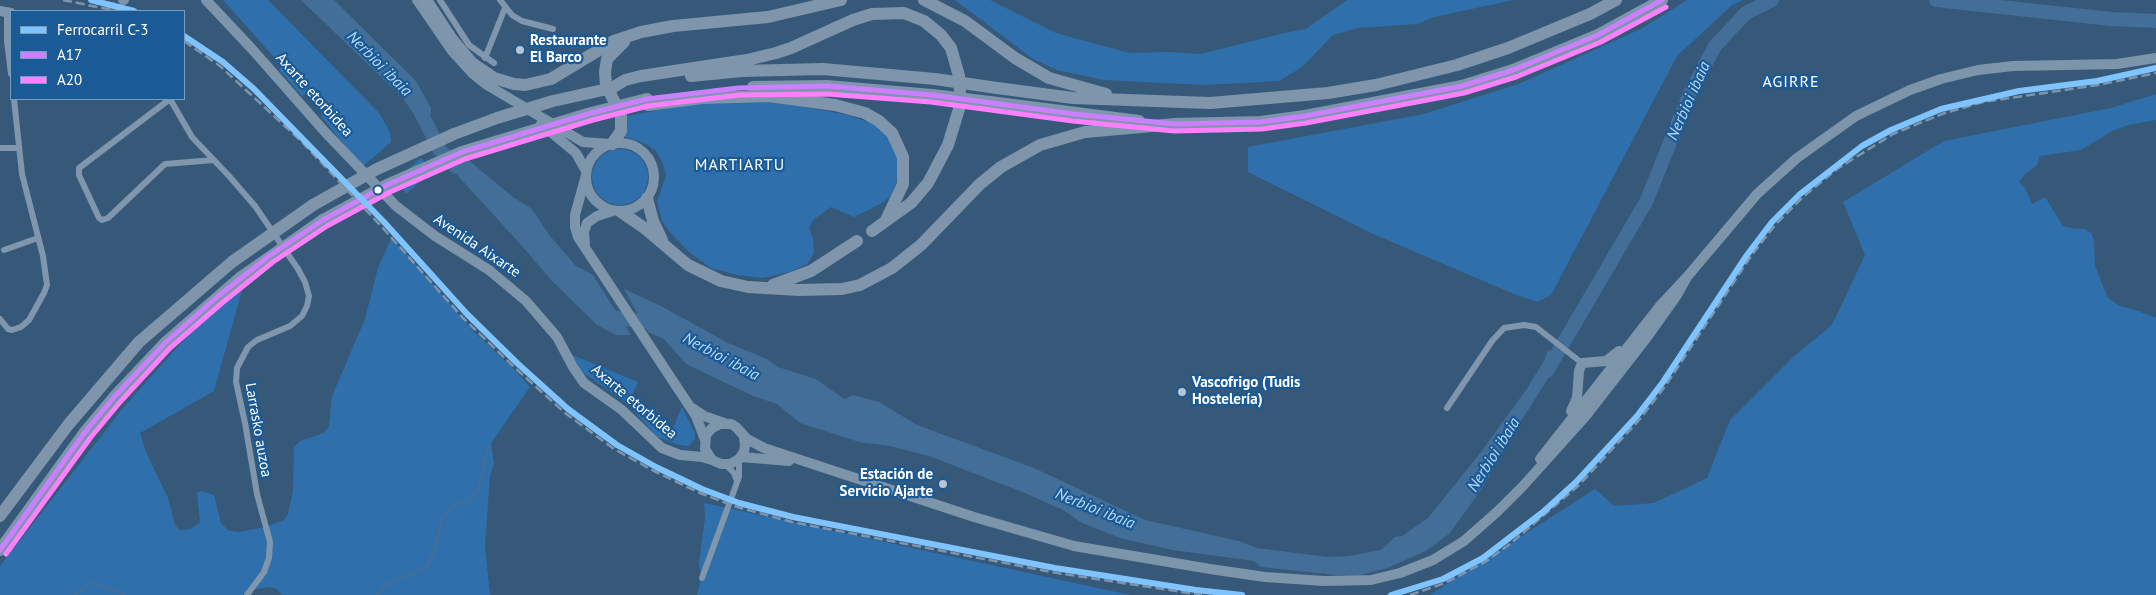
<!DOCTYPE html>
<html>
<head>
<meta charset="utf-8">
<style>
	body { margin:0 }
	#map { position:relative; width:2156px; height:595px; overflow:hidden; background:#36597a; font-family:"PT Sans",sans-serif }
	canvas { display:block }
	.legend { position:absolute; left:10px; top:10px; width:175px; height:90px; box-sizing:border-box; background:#1a5a96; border:1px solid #769cc0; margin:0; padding:6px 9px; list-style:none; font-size:15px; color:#fff }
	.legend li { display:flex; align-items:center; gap:10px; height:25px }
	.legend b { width:25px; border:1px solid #769cc0 }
</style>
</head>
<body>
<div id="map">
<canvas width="2156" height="595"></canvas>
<ul class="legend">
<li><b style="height:6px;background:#80c4ff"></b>Ferrocarril C-3</li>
<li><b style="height:6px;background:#ca80ff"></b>A17</li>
<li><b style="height:6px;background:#ff80ff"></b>A20</li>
</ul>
</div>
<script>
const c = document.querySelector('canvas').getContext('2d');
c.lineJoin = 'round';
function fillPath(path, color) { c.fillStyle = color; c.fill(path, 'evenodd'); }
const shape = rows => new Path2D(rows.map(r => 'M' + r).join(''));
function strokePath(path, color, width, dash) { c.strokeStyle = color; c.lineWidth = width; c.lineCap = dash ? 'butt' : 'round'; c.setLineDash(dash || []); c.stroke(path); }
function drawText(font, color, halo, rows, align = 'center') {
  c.font = font + ' "PT Sans",sans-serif'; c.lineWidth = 4.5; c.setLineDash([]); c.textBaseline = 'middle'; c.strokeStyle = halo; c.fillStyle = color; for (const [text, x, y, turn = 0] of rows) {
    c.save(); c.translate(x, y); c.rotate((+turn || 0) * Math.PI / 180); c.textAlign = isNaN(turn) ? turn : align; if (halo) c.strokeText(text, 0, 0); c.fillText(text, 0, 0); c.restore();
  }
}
const green = shape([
	[223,0,268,0,379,113,390,132,391,142,362,167,321,116,323,113,320,108,305,94,302,96,279,70,282,66],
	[955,0,990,0,1056,33,1129,53,1168,52,1201,54,1289,32,1306,29,1347,0,1513,0,1434,17,1417,24,1357,28,1333,35,1302,67,1279,81,1205,85,1104,80,1057,70,1033,59],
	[1687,0,1743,0,1732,5,1677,56,1551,295,1537,302,1514,294,1371,233,1248,172,1248,147,1424,114,1521,83,1643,28],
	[2156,94,2156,120,2128,125,2112,131,2081,150,2040,156,2037,165,2025,174,2019,182,2025,188,2032,204,2045,197,2063,226,2070,228,2085,229,2091,233,2094,240,2095,266,2108,298,2120,306,2138,311,2156,318,2156,595,1430,595,1595,489,1614,506,1654,503,1707,478,1730,420,1792,358,1832,325,1865,255,1843,202,1944,141,2111,108],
	[771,101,848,115,876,125,892,139,897,153,899,168,896,183,890,197,880,204,854,217,831,207,813,220,809,228,813,239,814,253,807,264,789,272,763,278,737,275,711,268,689,252,669,231,662,221,657,202,666,175,662,161,655,150,644,143,623,136,627,116,692,104],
	'592 177a28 28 0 1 1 56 0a28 28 0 1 1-56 0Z',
	[421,158,433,170,406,194,398,178],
	[391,239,408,255,473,331,516,371,530,387,491,443,494,464,490,475,485,547,490,595,282,595,277,589,269,587,251,590,242,595,0,595,0,566,123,408,200,322,242,290,214,391,140,433,146,452,168,498,175,525,180,530,191,529,200,522,197,493,202,491,214,495,221,523,229,531,240,532,265,527,284,520,288,514,293,491,294,447,300,441,324,433,329,426,332,396,365,319,378,268],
	[572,355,638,382,628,404,581,371],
	[682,407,695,434,695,439,688,446,679,445,658,437,633,410,635,408,655,416,654,420,673,428],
	[704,503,1130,595,697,595,701,578,699,563,705,518]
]);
const water = shape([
	[301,0,334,0,416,81,431,108,431,114,419,122,402,97],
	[466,158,513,197,532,209,550,236,576,266,593,275,631,335,616,335,597,325,552,281,522,246,449,166],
	[624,289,661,306,728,343,767,359,778,367,816,379,844,399,853,395,879,402,917,425,1034,468,1145,520,1239,541,1257,548,1328,557,1349,556,1381,550,1395,537,1402,536,1428,518,1481,452,1526,390,1544,361,1548,350,1561,358,1509,440,1483,487,1450,533,1426,551,1387,568,1360,575,1336,575,1261,567,1254,561,1173,550,1120,538,1082,523,1063,510,1025,493,929,456,890,446,859,442,800,423,777,404,753,396,686,364,664,339,648,332]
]);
const stream = shape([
	[75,595,91,582,124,595],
	[377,595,383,587,393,581,416,572,428,566,436,545,442,520,454,505,470,501,478,490,488,447]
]);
const river = shape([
	[1936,0,2111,19,2156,21],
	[416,103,440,150,456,167],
	[606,312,615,318,660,323],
	[1547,371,1646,202,1690,93,1715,46,1746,13,1772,0]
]);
const primaryTunnel = shape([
	[109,11,123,0]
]);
const street = shape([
	[440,0,469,45,494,63],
	[500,0,512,15,522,21,553,29],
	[7,13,7,41,11,74],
	[485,58,505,8],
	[170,99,79,168,79,175,99,218,102,220,108,218,165,164,214,160],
	[170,99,192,137,229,176,255,206],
	[0,148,18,148],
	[4,250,38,238],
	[0,319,8,329,12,330,21,327,29,320,44,293,47,285,43,256,22,174,14,99],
	[1447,408,1492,341,1504,328,1524,325,1536,327,1582,363],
	[726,465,734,473,737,481],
	[702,578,739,477,739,459],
	[247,595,264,572,269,558,270,542,257,494,245,423,236,382,237,368,248,347,257,340,290,326,302,316,307,306,309,296,305,282,298,269]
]);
const primary = shape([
	[123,0,124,0],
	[206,0,252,49,325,132,396,206,435,236,489,270,526,301,557,337,573,367,584,383,622,410,662,448,680,455,702,457,712,460],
	[417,0,452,51,472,73,487,85,583,142,610,144],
	[0,11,11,13],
	[541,124,576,153,586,171],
	'586 177a34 34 0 1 1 68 0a34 34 0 1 1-68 0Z',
	[586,175,575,215,575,227,578,237,696,416,705,440],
	[585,245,584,232,587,223,597,216,613,211],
	[692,408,704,416,724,423],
	[1571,411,1577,398,1579,371,1582,363,1606,361,1619,351],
	[744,437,745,445,744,452,739,459,730,464,721,464,712,460,705,449,706,435,712,428,720,424,731,424,736,427,747,439,764,448,974,517,1074,546,1210,569,1265,577,1324,581,1371,580,1400,573,1433,560,1464,541,1498,511,1523,486,1585,417,1645,340,1677,295,1687,277],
	[741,457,789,461],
	[1540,459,1659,307,1687,277,1757,194,1797,158,1856,116,1910,90,1941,79,1978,70,2013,66,2117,64,2156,58]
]);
const highway = shape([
	[426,0,451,38,472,63,494,78,514,84,525,85,551,79,614,41,641,32,673,26,768,17,841,0],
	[924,0,965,21,1015,58,1049,78,1106,94],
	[691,76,742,71,823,69,935,79],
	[753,87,827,86,932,95],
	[612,88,625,80,641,76,747,60,776,53,791,48,853,20,872,14,904,13,924,21,941,35,951,48,959,76,960,93,959,109,948,145,928,183,911,203,872,231],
	[997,88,1073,98,1210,103,1328,93,1376,85,1457,65,1508,48,1590,14,1616,0],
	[990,102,1139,121],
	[648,105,702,98,769,96,835,105,865,113,879,121,892,133,903,157,903,184,887,218],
	[612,144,621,131,621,115,606,85,605,72,607,59,624,42],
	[647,198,653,221,662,240],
	[621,212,643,227,688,265,721,281,748,287,799,290,842,289,860,285,892,268,921,245,980,184,1001,167,1040,145,1085,132,1175,124,1261,122,1305,116,1462,86,1513,70,1598,35,1662,0],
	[773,285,811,271,857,241],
	[0,516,68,425,139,342,232,262,313,205],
	[0,550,85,432,115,396,165,343,240,278,323,220]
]);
const rail = shape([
	[63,0,117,11],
	[184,41,220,66,302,142,381,226,463,318,514,367,565,413,614,449,654,471,700,493,737,507,792,522,1057,573,1202,595],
	[1410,595,1445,583,1485,562,1510,544,1579,485,1640,419,1666,385,1751,256,1775,225,1803,197,1837,169,1893,134,1942,114,1983,102,2098,85,2156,73]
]);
const streetBridge = shape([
	[255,206,298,269]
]);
const highwayBridge = shape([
	[935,79,997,88],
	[932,95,990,102],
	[313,205,377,169,454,134,497,118,553,101,612,88],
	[323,220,387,185,462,152,591,113,647,99]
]);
const bus1 = shape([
	[0,550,85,432,115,396,165,343,217,297,269,256,323,220,387,185,462,152,591,113,647,99,738,88,827,86,932,95,1074,114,1175,124,1261,122,1305,116,1462,86,1513,70,1598,35,1662,0]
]);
const bus2 = shape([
	[6,554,91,437,121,401,170,348,222,303,273,262,327,226,390,192,465,159,593,120,648,106,739,95,827,94,931,102,1073,121,1174,131,1262,129,1306,123,1464,93,1516,77,1601,42,1666,7]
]);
const rail1 = shape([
	[91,0,134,11],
	[184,36,223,62,254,89,384,222,467,314,517,363,568,409,617,445,656,467,702,489,739,503,793,517,1055,568,1196,590,1242,595],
	[1391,595,1443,579,1483,558,1543,512,1576,482,1637,416,1663,382,1747,255,1772,222,1800,194,1862,146,1891,130,1941,109,2019,91,2097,81,2156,68]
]);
const markers = [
	[520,50,5,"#b9c5d0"],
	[378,190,4.5,"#fff"],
	[1182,392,5,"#b9c5d0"],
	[943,484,5,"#b9c5d0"]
];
const poiNames = [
	["Restaurante",530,41],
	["El Barco",530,58],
	["Vascofrigo (Tudis",1192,383],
	["Hostelería)",1192,400],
	["Estación de",933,475,"right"],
	["Servicio Ajarte",933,492,"right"]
];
const streetNames = [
	["Axarte etorbidea",314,95,48],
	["Avenida Aixarte",477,246,34],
	["Axarte etorbidea",634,402,40],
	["Larrasko auzoa",258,430,80]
];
const waterNames = [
	["Nerbioi ibaia",379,64,45],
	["Nerbioi ibaia",1689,101,-66],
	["Nerbioi ibaia",721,357,28],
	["Nerbioi ibaia",1494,455,-58],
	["Nerbioi ibaia",1095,509,22]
];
const neighbourhoodNames = [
	["AGIRRE",1791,82],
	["MARTIARTU",740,165]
];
fillPath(green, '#2f70ac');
fillPath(water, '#426e98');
strokePath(stream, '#426e98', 2.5);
strokePath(river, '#426e98', 14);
strokePath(primaryTunnel, '#54728e', 10, [10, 5]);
strokePath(street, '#8096ad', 6);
strokePath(primary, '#7d95ab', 10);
strokePath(highway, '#7f95ab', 12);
strokePath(rail, '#7f95ab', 2.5, [9, 4]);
strokePath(streetBridge, '#8096ad', 6);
strokePath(highwayBridge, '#7f95ab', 12);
strokePath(bus1, '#ca80ff', 5);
strokePath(bus2, '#ff80ff', 5);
strokePath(rail1, '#80c4ff', 6);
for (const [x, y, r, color] of markers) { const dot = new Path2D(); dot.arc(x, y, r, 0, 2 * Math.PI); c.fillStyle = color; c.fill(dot); strokePath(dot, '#1a5a96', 2); }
drawText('bold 15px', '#fff', '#1a5a96', poiNames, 'left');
drawText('15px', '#fff', '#1a5a96', streetNames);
drawText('italic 16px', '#b9daf7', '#1a5a96', waterNames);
c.letterSpacing = '1px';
drawText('16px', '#fff', '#1a5a96', neighbourhoodNames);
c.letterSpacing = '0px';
</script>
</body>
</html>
